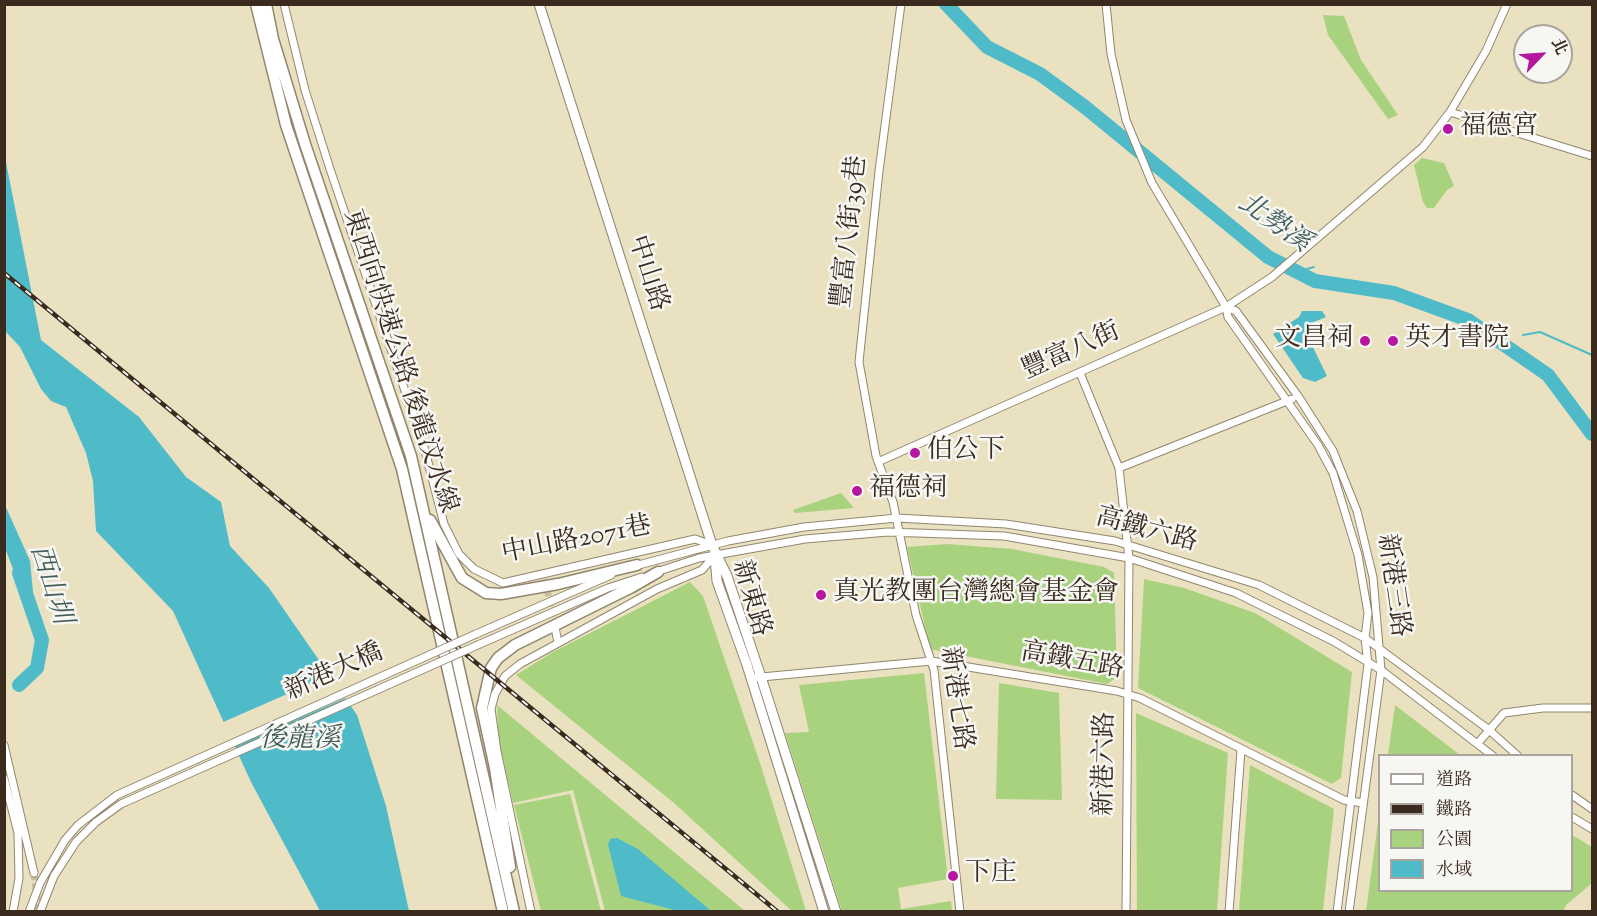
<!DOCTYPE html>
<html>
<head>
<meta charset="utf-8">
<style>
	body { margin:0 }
	#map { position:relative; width:1597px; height:916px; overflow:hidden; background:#eae1c0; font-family:"Sorts Mill Goudy","Noto Serif TC",serif }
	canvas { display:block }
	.frame { position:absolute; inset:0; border:6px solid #3b2a1e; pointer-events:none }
	.legend { position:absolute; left:1378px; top:754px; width:195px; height:138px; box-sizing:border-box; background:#f6f6f2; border:2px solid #aba49d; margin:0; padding:8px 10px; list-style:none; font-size:18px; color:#3b2a1e }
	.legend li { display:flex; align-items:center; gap:12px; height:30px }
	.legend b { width:30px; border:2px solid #aba49d }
	.north { position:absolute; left:1513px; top:24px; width:60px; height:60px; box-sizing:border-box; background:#f6f6f2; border:2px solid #aba49d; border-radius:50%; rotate:65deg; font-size:16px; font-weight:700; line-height:24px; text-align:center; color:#3b2a1e }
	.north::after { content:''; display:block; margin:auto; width:21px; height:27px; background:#b5179e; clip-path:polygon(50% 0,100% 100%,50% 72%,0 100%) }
</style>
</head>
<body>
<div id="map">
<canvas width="1597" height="916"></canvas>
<div class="frame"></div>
<ul class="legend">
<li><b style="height:8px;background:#fff"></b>道路</li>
<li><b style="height:8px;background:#3b2a1e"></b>鐵路</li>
<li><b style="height:16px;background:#a9d27e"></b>公園</li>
<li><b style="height:16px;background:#4fbbc9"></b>水域</li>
</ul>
<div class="north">北</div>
</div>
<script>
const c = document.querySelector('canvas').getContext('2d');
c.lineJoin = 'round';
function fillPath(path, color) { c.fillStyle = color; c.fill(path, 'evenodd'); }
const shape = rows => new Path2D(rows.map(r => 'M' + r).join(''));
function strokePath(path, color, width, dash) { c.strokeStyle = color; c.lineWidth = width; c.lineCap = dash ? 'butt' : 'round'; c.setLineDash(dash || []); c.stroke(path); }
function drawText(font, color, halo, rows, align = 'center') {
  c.font = font + ' "Sorts Mill Goudy","Noto Serif TC",serif'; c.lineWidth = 5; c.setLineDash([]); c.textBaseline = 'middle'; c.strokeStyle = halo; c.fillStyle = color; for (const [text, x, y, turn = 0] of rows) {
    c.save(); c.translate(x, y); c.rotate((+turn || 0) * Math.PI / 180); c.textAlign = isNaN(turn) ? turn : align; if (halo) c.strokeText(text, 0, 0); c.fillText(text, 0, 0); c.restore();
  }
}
const green = shape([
	[1323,15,1344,16,1361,60,1398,115,1388,119,1328,35],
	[1422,158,1444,163,1454,186,1447,190,1434,208,1427,208,1423,202,1414,165],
	[841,493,854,508,795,513,793,510],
	[947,544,1012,549,1104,567,1114,573,1117,677,1107,684,930,649,907,547],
	[1144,579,1184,588,1255,613,1352,672,1341,778,1332,784,1138,688],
	[690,582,703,596,761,766,806,911,792,911,674,803,516,675,553,652],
	[924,673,948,879,898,888,901,909,951,901,952,911,842,911,785,733,809,732,799,685],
	[999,683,1059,693,1062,800,996,799],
	[497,705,745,911,605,911,573,790,513,803,498,736],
	[1395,705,1460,755,1388,755],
	[1136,713,1228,753,1217,911,1137,911],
	[1250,765,1334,809,1323,911,1239,911],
	[570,794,601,911,541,911,514,805],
	[1379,815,1380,890,1572,890,1572,835,1592,847,1592,883,1566,905,1563,911,1366,911]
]);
const water = shape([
	[4,152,41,340,139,417,186,477,221,502,230,546,269,588,357,715,386,806,409,911,320,911,251,782,173,611,96,531,93,481,86,453,66,407,51,401,41,389,20,347,5,331],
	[1302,311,1322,311,1326,317,1309,324,1307,335,1327,376,1315,382,1303,378,1273,334,1299,317],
	[5,505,30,561,33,592,21,590,5,548],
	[617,838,638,849,711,911,678,911,621,896,608,845,610,839]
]);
const pier = shape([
	[333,674,348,697,232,747,221,723]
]);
const stream = shape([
	[1297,272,1314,267],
	[1523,335,1540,332,1592,355]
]);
const river = shape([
	[946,4,987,47,1040,74,1085,107,1268,257,1315,281,1394,293,1468,320,1548,375,1592,434],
	[19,685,37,668,42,640,19,573]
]);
const minorTunnel = shape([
	[545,579,555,627],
	[34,873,39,912]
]);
const minor = shape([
	[284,4,305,90,330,169,424,447,444,524,459,554,474,569,503,583,695,539,712,545],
	[901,4,879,171,859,362,876,456,893,502,916,615,934,670,960,912],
	[1106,4,1111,54,1126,120,1152,183,1226,307,1228,317,1318,445,1333,473,1358,555,1368,613,1365,638,1368,664,1337,912],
	[1450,112,1592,156],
	[1226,307,1236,311,1298,396,1333,451,1357,511,1373,577,1381,670,1349,912],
	[1080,373,1119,468,1129,558,1126,912],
	[880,461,1226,307,1272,277,1423,147,1450,112,1486,51,1507,4],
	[1119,468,1292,399],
	[635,566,728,541,804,527,897,518,1006,524,1115,541,1259,585,1365,638,1488,729,1518,756],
	[656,572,699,558,805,539,888,532,1004,536,1129,558,1236,593,1333,641,1381,670,1493,756],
	[555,627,558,643],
	[476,634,611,575],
	[480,644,608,588,642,577],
	[751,678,931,661,1117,691,1140,698,1344,800,1363,803],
	[1478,743,1504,713,1543,708,1592,708],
	[4,745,34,873],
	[4,778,18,833,19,878,13,912],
	[1572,795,1592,809],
	[1572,817,1592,829],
	[531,912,497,751,491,709,495,694,505,676,520,664,657,589,702,570,715,555],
	[1229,912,1241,750]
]);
const major = shape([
	[539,4,712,545,727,576,761,677,836,912],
	[715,557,717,581,747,665,824,912]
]);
const highway = shape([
	[256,4,286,125,402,469,503,912],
	[266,4,273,39,305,144,411,456,514,912],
	[430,520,462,578,486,593,501,594,558,584,637,565],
	[510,867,495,768,482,708,491,668,498,658,515,645,632,587,658,572]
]);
const rail = shape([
	[4,273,778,912]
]);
const minorBridge = shape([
	[29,912,40,883,65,840,78,825,117,795,476,634],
	[40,912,54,876,76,842,96,822,121,804,480,644]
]);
const markers = [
	[1448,129,6,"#b5179e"],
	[1365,341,6,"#b5179e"],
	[1393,341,6,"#b5179e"],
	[915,453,6,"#b5179e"],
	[857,491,6,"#b5179e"],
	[821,595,6,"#b5179e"],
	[953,876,6,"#b5179e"]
];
const poiNames = [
	["福德宮",1460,129],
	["文昌祠",1353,341,"right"],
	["英才書院",1405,341],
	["伯公下",927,453],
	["福德祠",869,491],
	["真光教團台灣總會基金會",833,595],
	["下庄",965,876]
];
const streetNames = [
	["豐富八街39巷",852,232,-84],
	["中山路",646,274,72],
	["豐富八街",1072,353,-24],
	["東西向快速公路 後龍汶水線",398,362,72],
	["高鐵六路",1146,532,15],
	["中山路2071巷",577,542,-11],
	["新港三路",1391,586,82],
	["新東路",749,599,74],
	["高鐵五路",1072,663,10],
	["新港大橋",335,674,-24],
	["新港七路",954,699,82],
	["新港六路",1107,764,-89]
];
const waterNames = [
	["北勢溪",1273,225,35],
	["西山圳",48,585,72],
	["後龍溪",300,741]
];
fillPath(green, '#a9d27e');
fillPath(water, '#4fbbc9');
fillPath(pier, '#eae1c0');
strokePath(stream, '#4fbbc9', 2);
strokePath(river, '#4fbbc9', 14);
strokePath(minorTunnel, '#c7bca0', 7, [7, 3.5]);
strokePath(minor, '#92866f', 9);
strokePath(major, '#92866f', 11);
strokePath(highway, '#92866f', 13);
strokePath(minor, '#fff', 7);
strokePath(major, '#fff', 9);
strokePath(highway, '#fff', 10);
strokePath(rail, '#3b2a1e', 4.5);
strokePath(rail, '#f6f6f2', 2, [7]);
strokePath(minorBridge, '#92866f', 9, []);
strokePath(minorBridge, '#fff', 7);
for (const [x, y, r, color] of markers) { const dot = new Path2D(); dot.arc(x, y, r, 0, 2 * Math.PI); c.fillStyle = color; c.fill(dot); strokePath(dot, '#f6f6f2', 2); }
drawText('26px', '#3b2a1e', '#f6f6f2', poiNames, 'left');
drawText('26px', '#3b2a1e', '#f6f6f2', streetNames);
drawText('italic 27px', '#425d5a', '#f6f6f2', waterNames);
</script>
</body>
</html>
